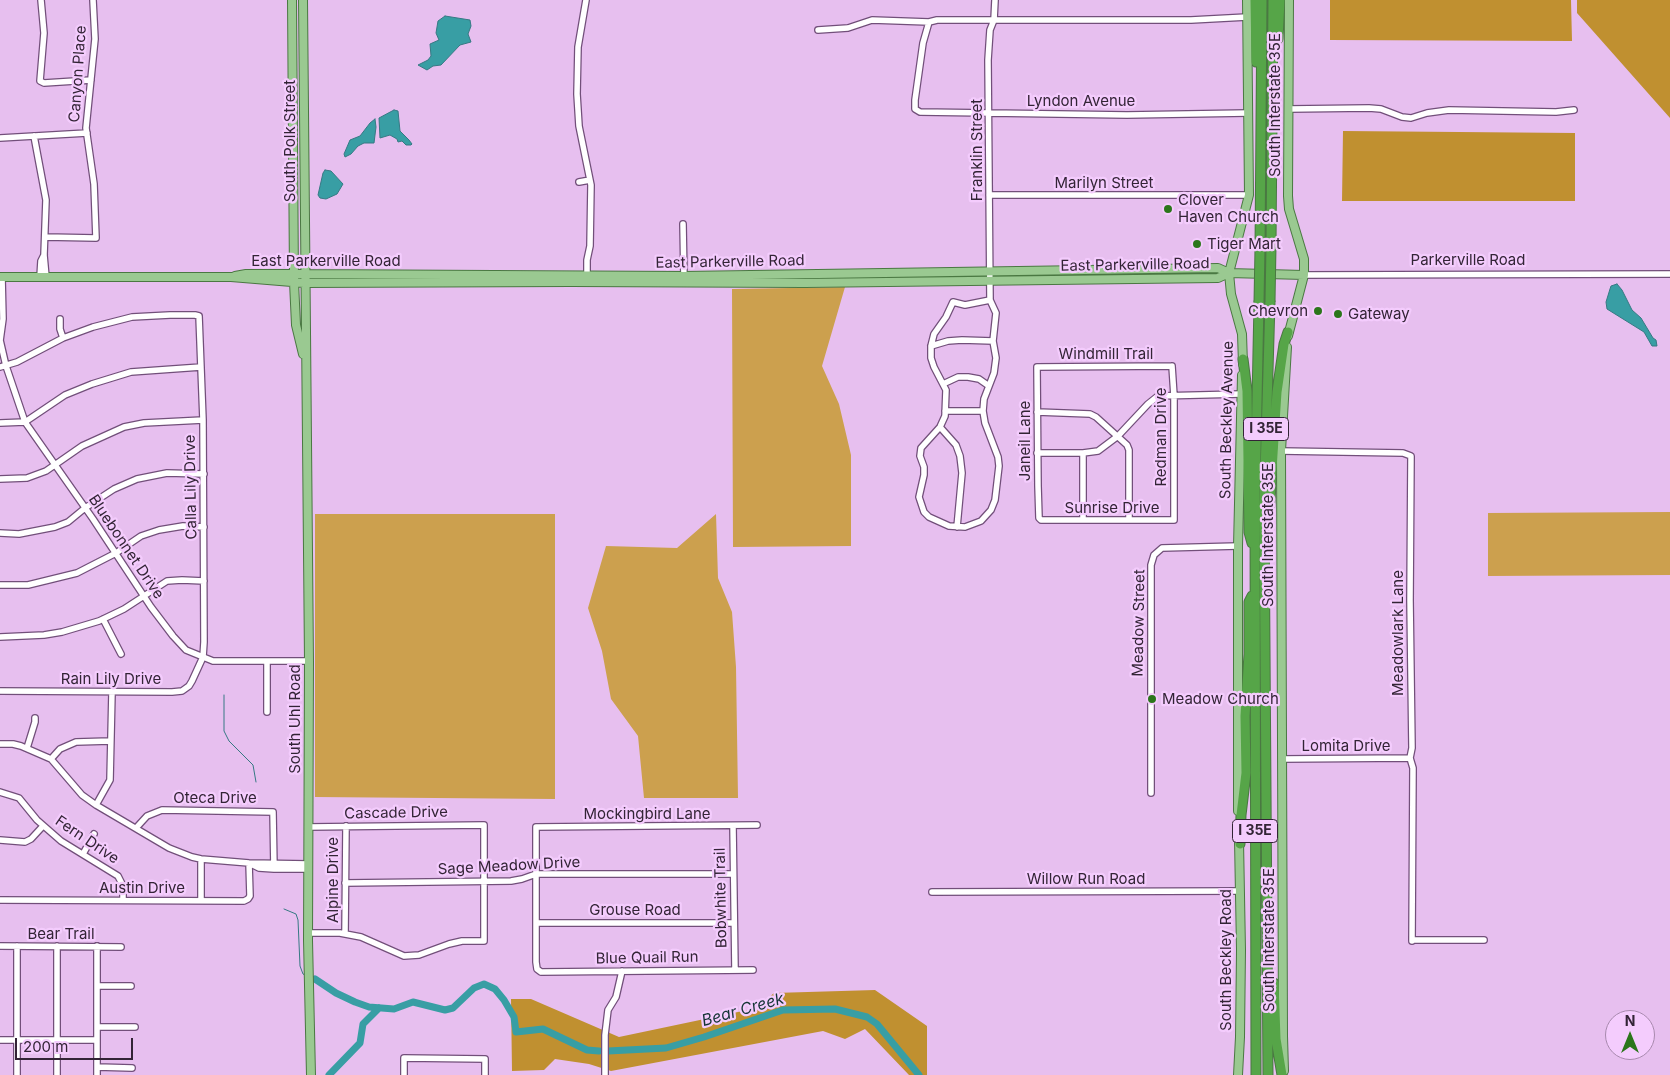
<!DOCTYPE html>
<html>
<head>
<meta charset="utf-8">
<style>
	body { margin:0 }
	#map { position:relative; width:1670px; height:1075px; overflow:hidden; background:#e7bfef; font-family:Inter,sans-serif }
	canvas { display:block }
	.north { position:absolute; left:1605px; top:1010px; width:50px; height:50px; box-sizing:border-box; background:#f4ccfd; border:1px solid #a789ad; border-radius:50%; rotate:0deg; font-size:14px; font-weight:700; line-height:20px; text-align:center; color:#332436 }
	.north::after { content:''; display:block; margin:auto; width:18px; height:22px; background:#2b761b; clip-path:polygon(50% 0,100% 100%,50% 72%,0 100%) }
	.scale { position:absolute; left:15px; top:1038px; width:118px; height:22px; box-sizing:border-box; border:2px solid #332436; border-top:0; padding-left:6px; font-size:15px; line-height:18px; white-space:nowrap; color:#332436; -webkit-text-stroke:4px #f4ccfd; paint-order:stroke }
</style>
</head>
<body>
<div id="map">
<canvas width="1670" height="1075"></canvas>
<div class="north">N</div>
<div class="scale">200 m</div>
</div>
<script>
const c = document.querySelector('canvas').getContext('2d');
c.lineJoin = 'round';
function fillPath(path, color) { c.fillStyle = color; c.fill(path, 'evenodd'); }
const shape = rows => new Path2D(rows.map(r => 'M' + r).join(''));
function strokePath(path, color, width, dash) { c.strokeStyle = color; c.lineWidth = width; c.lineCap = dash ? 'butt' : 'round'; c.setLineDash(dash || []); c.stroke(path); }
function drawText(font, color, halo, rows, align = 'center') {
  c.font = font + ' Inter,sans-serif'; c.lineWidth = 4.5; c.setLineDash([]); c.textBaseline = 'middle'; c.strokeStyle = halo; c.fillStyle = color; for (const [text, x, y, turn = 0] of rows) {
    c.save(); c.translate(x, y); c.rotate((+turn || 0) * Math.PI / 180); c.textAlign = isNaN(turn) ? turn : align; if (halo) c.strokeText(text, 0, 0); c.fillText(text, 0, 0); c.restore();
  }
}
const green = shape([
	[845,287,822,366,839,404,851,455,851,546,733,547,732,289],
	[1670,512,1670,575,1488,576,1488,513],
	[315,514,555,514,555,799,315,797],
	[716,514,718,578,732,612,736,667,738,798,644,798,638,736,611,699,602,651,588,608,606,546,677,548]
]);
const forest = shape([
	[1330,0,1571,0,1572,41,1330,40],
	[1577,0,1670,0,1670,118,1577,13],
	[1343,131,1575,133,1575,201,1342,201],
	[875,990,927,1026,927,1075,909,1075,865,1029,845,1039,823,1031,611,1071,589,1064,555,1059,544,1070,512,1071,511,999,531,999,619,1037,757,1008,774,993]
]);
const water = shape([
	[445,16,470,20,471,26,468,34,471,42,460,45,441,65,433,66,427,70,418,65,428,60,431,56,430,44,439,40,436,33,438,21,445,16],
	[394,110,398,111,400,131,409,140,412,144,411,145,406,145,402,141,398,142,397,139,390,135,380,138,379,118,394,110],
	[375,119,376,127,374,143,364,143,358,146,351,154,345,157,344,154,350,140,360,136,370,123,375,119],
	[325,170,331,171,343,184,337,194,326,199,320,198,318,195,323,173,325,170],
	[1617,284,1622,290,1632,310,1641,318,1653,338,1656,340,1657,346,1652,346,1644,332,1607,309,1606,302,1610,289,1611,286,1617,284]
]);
const stream = shape([
	[224,695,224,731,229,741,253,765,256,782],
	[284,909,296,914,298,920,300,966,303,974,305,975]
]);
const river = shape([
	[315,979,336,993,355,1002,369,1007,394,1009,413,1002,445,1010,453,1008,474,988,484,984,495,989,504,1000,514,1017,516,1032,543,1029,587,1050,599,1051],
	[608,1051,666,1048,704,1037,783,1010,835,1009,867,1017,877,1024,919,1075],
	[329,1075,360,1043,363,1024,379,1008]
]);
const minor = shape([
	[41,0,44,33,40,81,44,83,91,80],
	[586,0,578,47,577,94,579,126,591,185,590,246,587,260,587,276],
	[929,22,923,43,915,100,915,109,920,112,1127,115,1248,113],
	[818,30,848,28,872,20,929,22,937,20,1191,20,1247,17],
	[1289,109,1369,108,1381,109,1402,117,1411,118,1427,113,1449,110,1556,112,1574,110],
	[34,136,46,200,44,255,46,277],
	[0,138,87,133],
	[579,182,590,180],
	[989,195,1249,195],
	[683,224,684,279],
	[45,237,96,238,94,184,86,128,95,39,93,0],
	[1304,275,1670,274],
	[40,277,41,261,44,255],
	[990,300,996,313,993,341,996,358,994,373,984,399,983,411,985,423,998,457,999,466,995,500,991,510,981,521,965,527,949,526,929,517,924,512,919,497,924,475,924,467,920,456,921,448,940,427,945,416,946,390,934,367,931,358,931,346,934,334,946,317,953,302,965,305,990,300],
	[990,300,988,60,990,30,994,20,995,0],
	[60,319,60,329,63,338],
	[0,340,6,366,25,422,93,519,151,607,173,636,186,650,213,661,309,661],
	[0,341,3,319,2,277],
	[931,346,948,341,962,340,993,341],
	[1172,366,1174,396,1174,520,1041,520,1039,518,1038,486,1037,367,1172,366],
	[0,367,17,362,63,338,93,327,132,317,170,315,195,315,199,316,203,420,204,642,203,657,192,681,189,686,182,691,172,692,0,691],
	[943,384,958,377,968,377,979,379,989,386],
	[945,411,983,411],
	[1037,412,1090,414,1096,417,1127,445,1129,450,1129,520],
	[0,423,25,422,65,395,92,384,131,372,201,367],
	[940,427,956,445,960,456,962,473,957,527],
	[1281,451,1403,453,1411,456,1410,600,1412,748,1410,758,1413,768,1412,941],
	[1037,453,1083,453,1098,451,1118,436,1148,404,1158,396,1241,394],
	[1083,453,1083,520],
	[0,479,27,478,46,471,82,446,124,427,144,423,203,420],
	[0,533,19,534,55,527,68,522,85,508,114,489,137,479,167,473,204,474],
	[0,585,28,585,77,573,116,553,141,536,159,530,183,526,204,527],
	[103,619,121,654],
	[0,637,44,635,62,632,99,621,124,609,167,581,182,580,204,581],
	[267,661,267,712],
	[0,744,13,744,21,746,51,759,82,795,96,805,169,848,192,857,201,859,249,863,309,864],
	[27,748,35,722,35,718],
	[51,759,60,749,76,742,110,741],
	[1283,759,1410,758],
	[0,792,19,798,37,820,61,841,118,876,123,886,123,900],
	[1151,793,1151,565,1154,555,1162,548,1238,546],
	[96,805,110,780,112,692],
	[733,826,735,970],
	[308,827,484,825,484,941,462,941,449,944,419,955,404,956,361,937,340,933,309,933],
	[136,828,147,816,162,810,273,812,274,869],
	[0,840,25,842,31,839,43,826],
	[83,854,94,834],
	[201,859,201,900],
	[251,864,259,868,274,869,309,869],
	[345,883,511,881,522,879,536,874,733,874],
	[932,892,1240,891],
	[0,900,244,901,248,899,250,896,249,863],
	[536,923,734,923],
	[345,934,346,826],
	[1412,940,1484,940],
	[0,946,121,947],
	[97,946,97,1075],
	[753,970,541,972,537,969,536,962,536,827,757,825],
	[97,986,131,986],
	[97,1027,135,1027],
	[0,1040,97,1040],
	[97,1067,132,1068],
	[17,1075,17,946],
	[57,1075,57,946],
	[404,1075,404,1058,485,1059,485,1075],
	[605,1075,605,1035,608,1010,616,997,622,971]
]);
const major = shape([
	[292,0,294,282,296,325,303,354],
	[303,0,309,661,308,940,311,1075],
	[235,276,246,274,304,274,684,276,1218,268,1229,273],
	[0,277,231,277,304,283,571,282,805,283,1218,278,1229,273,1304,275],
	[1288,336,1304,275,1304,259,1289,209,1288,196,1289,0],
	[1243,364,1242,334,1231,294,1229,273,1249,195,1247,0],
	[1238,811,1238,546,1242,375],
	[1284,1071,1283,1036,1281,451,1287,347],
	[1238,1075,1240,1037,1241,950,1239,840]
]);
const highway = shape([
	[1255,0,1256,62],
	[1278,39,1280,0],
	[1260,247,1262,0],
	[1271,247,1273,0],
	[1243,359,1247,391,1249,532,1252,543],
	[1269,516,1277,392,1284,344,1288,332],
	[1240,844,1241,815,1246,773,1245,716,1249,654,1249,602,1252,596],
	[1274,983,1276,1039,1282,1075],
	[1256,1075,1255,499,1259,302],
	[1268,1075,1264,508,1270,302]
]);
const highwayBridge = shape([
	[1259,302,1260,247],
	[1270,302,1271,247]
]);
const markers = [
	[1168,209,5,"#2b761b"],
	[1197,244,5,"#2b761b"],
	[1318,311,5,"#2b761b"],
	[1338,314,5,"#2b761b"],
	[1152,699,5,"#2b761b"]
];
const shields = [
	[1266,429,45],
	[1255,831,45]
];
const shieldNames = [
	["I 35E",1266,429],
	["I 35E",1255,831]
];
const streetNames = [
	["Canyon Place",78,74,-86],
	["Lyndon Avenue",1081,101],
	["South Interstate 35E",1275,105,-90],
	["South Polk Street",290,141,-90],
	["Franklin Street",977,150,-90],
	["Marilyn Street",1104,183],
	["Parkerville Road",1468,260],
	["East Parkerville Road",326,261],
	["East Parkerville Road",730,262,-1],
	["East Parkerville Road",1135,265,-1],
	["Windmill Trail",1106,354],
	["South Beckley Avenue",1227,420,-89],
	["Redman Drive",1161,437,-90],
	["Janeil Lane",1025,441,-90],
	["Calla Lily Drive",191,487,-91],
	["Sunrise Drive",1112,508],
	["South Interstate 35E",1268,535,-90],
	["Bluebonnet Drive",126,547,56],
	["Meadow Street",1139,623,-89],
	["Meadowlark Lane",1398,633,-90],
	["Rain Lily Drive",111,679],
	["South Uhl Road",295,719,-90],
	["Lomita Drive",1346,746],
	["Oteca Drive",215,798],
	["Cascade Drive",396,813,-1],
	["Mockingbird Lane",647,814],
	["Fern Drive",87,840,34],
	["Sage Meadow Drive",509,866,-3],
	["Willow Run Road",1086,879],
	["Alpine Drive",333,880,-90],
	["Austin Drive",142,888],
	["Bobwhite Trail",721,898,-91],
	["Grouse Road",635,910],
	["Bear Trail",61,934],
	["South Interstate 35E",1269,940,-90],
	["Blue Quail Run",647,958,-1],
	["South Beckley Road",1226,960,-90]
];
const poiNames = [
	["Clover",1178,200],
	["Haven Church",1178,217],
	["Tiger Mart",1207,244],
	["Chevron",1308,311,"right"],
	["Gateway",1348,314],
	["Meadow Church",1162,699]
];
const waterNames = [
	["Bear Creek",743,1010,-16]
];
fillPath(green, '#cca04e');
fillPath(forest, '#c09030');
fillPath(water, '#389ea4');
strokePath(water, '#367983', 1);
strokePath(stream, '#367983', 1);
strokePath(river, '#389ea4', 7);
strokePath(minor, '#724f7a', 8);
strokePath(major, '#4a7842', 10);
strokePath(highway, '#4a7842', 11);
strokePath(minor, '#fff', 5.5);
strokePath(major, '#9ac991', 8);
strokePath(highway, '#56a548', 9);
strokePath(highwayBridge, '#4a7842', 11, []);
strokePath(highwayBridge, '#56a548', 9);
for (const [x, y, r, color] of markers) { const dot = new Path2D(); dot.arc(x, y, r, 0, 2 * Math.PI); c.fillStyle = color; c.fill(dot); strokePath(dot, '#f4ccfd', 2); }
for (const [x, y, w] of shields) { const box = new Path2D(); box.roundRect(x - w / 2, y - 11.5, w, 23, 4); c.fillStyle = '#f4ccfd'; c.fill(box); strokePath(box, '#332436', 1); }
drawText('bold 14px', '#332436', null, shieldNames);
drawText('15px', '#332436', '#f4ccfd', streetNames);
drawText('15px', '#332436', '#f4ccfd', poiNames, 'left');
drawText('italic 16px', '#153435', '#f4ccfd', waterNames);
</script>
</body>
</html>
